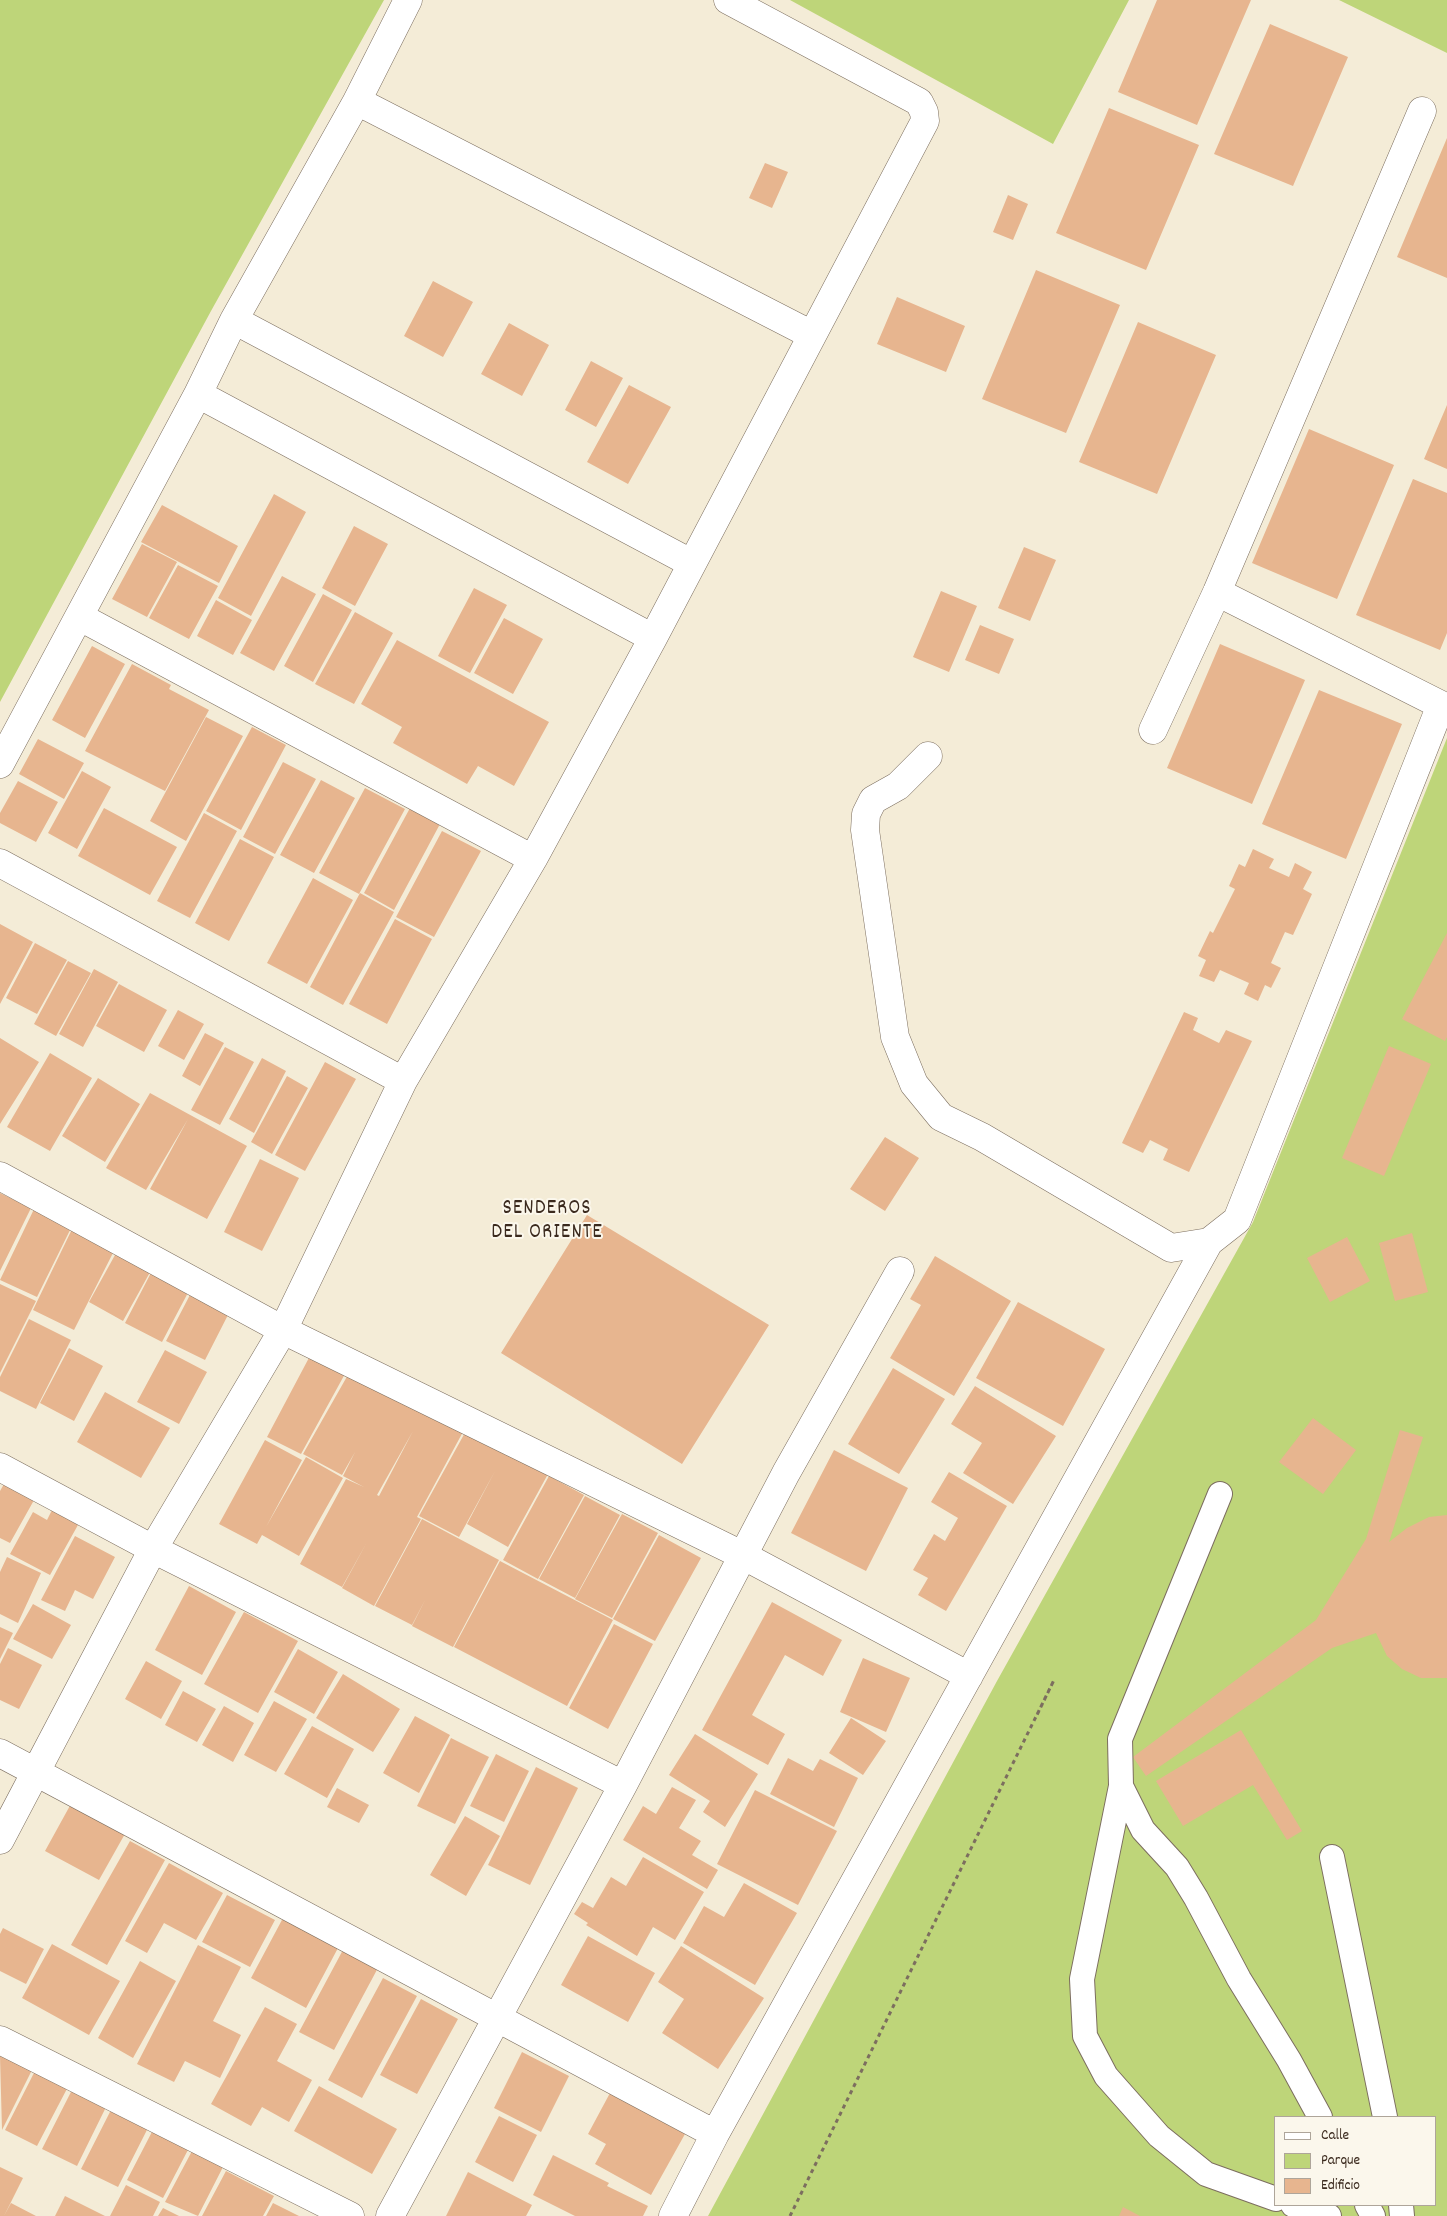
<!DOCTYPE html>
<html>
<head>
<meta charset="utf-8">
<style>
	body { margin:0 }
	#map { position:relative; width:1447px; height:2216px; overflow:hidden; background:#f4ecd7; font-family:Dekko,sans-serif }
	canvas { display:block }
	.legend { position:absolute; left:1274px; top:2116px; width:162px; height:90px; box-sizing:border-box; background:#fbf7ec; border:1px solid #aea59a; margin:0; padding:6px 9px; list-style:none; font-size:15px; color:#3b2a1e }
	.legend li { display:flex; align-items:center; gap:10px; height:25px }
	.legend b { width:25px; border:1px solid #aea59a }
</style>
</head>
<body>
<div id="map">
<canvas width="1447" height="2216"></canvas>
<ul class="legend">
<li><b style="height:6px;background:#fff"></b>Calle</li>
<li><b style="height:14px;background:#bed579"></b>Parque</li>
<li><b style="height:14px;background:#e7b58f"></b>Edificio</li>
</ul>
</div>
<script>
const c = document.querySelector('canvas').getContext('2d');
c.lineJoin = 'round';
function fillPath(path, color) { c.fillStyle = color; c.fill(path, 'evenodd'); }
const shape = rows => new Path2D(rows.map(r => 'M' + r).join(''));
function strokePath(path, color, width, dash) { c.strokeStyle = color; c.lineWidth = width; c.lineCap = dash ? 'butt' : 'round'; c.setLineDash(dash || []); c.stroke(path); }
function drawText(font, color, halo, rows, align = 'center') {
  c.font = font + ' Dekko,sans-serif'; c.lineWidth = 4; c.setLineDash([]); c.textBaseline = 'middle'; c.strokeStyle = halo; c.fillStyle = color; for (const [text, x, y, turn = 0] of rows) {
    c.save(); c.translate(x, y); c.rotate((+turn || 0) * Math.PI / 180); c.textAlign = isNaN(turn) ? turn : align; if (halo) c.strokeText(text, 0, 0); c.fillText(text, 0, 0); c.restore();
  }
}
const green = shape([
	[0,0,384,0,211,311,0,702],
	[790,0,1129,0,1053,144],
	[1339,0,1447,0,1447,53],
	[1447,738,1447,2216,708,2216,997,1681,1253,1222],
	[1276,2117,1436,2117,1436,2205,1276,2205]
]);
const building = shape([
	[1157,0,1251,0,1197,125,1118,92],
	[1270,24,1348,57,1293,186,1214,154],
	[1109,108,1199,145,1146,270,1056,233],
	[1447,138,1447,278,1397,257],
	[765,163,788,172,772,208,749,198],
	[1008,195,1028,204,1013,240,993,232],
	[1036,270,1120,305,1066,433,982,399],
	[433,281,473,302,443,357,404,336],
	[897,297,965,326,946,372,877,344],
	[1138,322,1216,355,1157,494,1079,462],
	[509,323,549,345,522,396,481,374],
	[591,361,623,378,596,427,565,410],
	[629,385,671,407,628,484,587,462],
	[1447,405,1447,469,1424,459],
	[1309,429,1394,465,1337,599,1252,563],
	[1413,479,1447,493,1447,633,1440,650,1356,615],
	[274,494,306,512,251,616,218,598],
	[162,505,238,546,219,583,141,542],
	[354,526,388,544,355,606,322,588],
	[142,544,177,562,147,617,112,599],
	[1024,547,1056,560,1030,621,998,608],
	[178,565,218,586,189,639,149,618],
	[282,576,316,594,274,671,240,653],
	[474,588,507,605,470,673,438,656],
	[941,591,977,606,949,672,913,657],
	[323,594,352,610,313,682,284,666],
	[216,600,252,620,233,655,197,636],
	[355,612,393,633,354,704,315,684],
	[504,618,543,639,513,694,474,673],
	[980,625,1014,639,999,674,965,660],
	[397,640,549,722,514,786,478,766,467,784,393,743,402,727,361,704],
	[1220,644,1305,680,1252,804,1167,768],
	[92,646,125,664,85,738,52,720],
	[132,664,171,685,169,689,209,710,165,791,85,751],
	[1319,690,1402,724,1346,859,1262,824],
	[206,717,243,736,186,841,150,821],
	[252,727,286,745,241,830,206,811],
	[38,739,84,763,64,799,19,774],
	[283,762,316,779,275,854,243,837],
	[82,771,111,787,77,849,48,833],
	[321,780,355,798,314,873,280,855],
	[18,781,58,802,36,842,0,823,0,813],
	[365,788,405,809,359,894,319,873],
	[104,808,177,847,150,895,78,856],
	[410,808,440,824,394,910,364,893],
	[204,813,237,831,190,918,157,901],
	[442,831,481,851,434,937,396,917],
	[240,839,274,857,229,941,195,923],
	[1253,849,1274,859,1269,868,1289,877,1295,863,1312,872,1303,889,1312,894,1293,935,1285,932,1271,963,1281,968,1271,988,1265,985,1258,1001,1244,994,1249,983,1220,970,1214,982,1199,976,1206,960,1198,956,1210,931,1213,933,1235,889,1229,886,1239,864,1245,867],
	[313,878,353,900,307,984,267,963],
	[360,893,394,912,343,1005,310,987],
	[395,919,432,939,387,1024,349,1004],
	[0,924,33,942,0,1004],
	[1447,933,1447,1037,1445,1041,1402,1019],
	[35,943,67,960,37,1014,6,998],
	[68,961,91,973,56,1036,34,1024],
	[94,969,118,982,83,1047,59,1034],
	[119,984,167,1010,144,1052,96,1026],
	[178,1010,204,1024,184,1060,158,1046],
	[1184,1012,1198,1018,1193,1030,1219,1043,1226,1030,1252,1041,1189,1172,1163,1160,1168,1149,1150,1140,1143,1153,1122,1143],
	[205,1033,224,1043,200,1086,182,1076],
	[0,1038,39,1062,0,1124],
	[1389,1046,1431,1064,1384,1176,1342,1158],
	[225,1047,254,1062,220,1125,191,1110],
	[50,1053,92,1078,50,1151,7,1127],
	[262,1058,286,1071,254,1133,229,1119],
	[325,1062,356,1079,305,1171,275,1155],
	[287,1076,308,1088,272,1154,251,1142],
	[98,1078,140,1104,105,1162,62,1136],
	[150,1093,247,1146,207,1219,150,1189,188,1119,146,1190,106,1168],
	[885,1137,919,1158,885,1211,850,1189],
	[260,1159,299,1178,262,1251,224,1232],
	[0,1193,31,1208,0,1271],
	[35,1207,73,1224,37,1297,0,1280],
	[587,1215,769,1325,682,1464,501,1353],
	[74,1225,117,1245,74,1330,33,1310],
	[1412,1233,1428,1292,1395,1301,1379,1243],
	[1347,1237,1370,1281,1330,1302,1307,1258],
	[120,1246,154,1265,123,1321,89,1302],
	[935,1256,1011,1301,954,1396,890,1358,921,1305,910,1299],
	[154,1267,191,1287,162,1342,125,1323],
	[0,1284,36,1301,0,1373],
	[192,1291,230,1311,205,1360,166,1341],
	[1018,1302,1105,1349,1063,1426,976,1378],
	[29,1319,71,1340,36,1409,0,1391,0,1377],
	[69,1348,103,1366,74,1421,40,1403],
	[165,1350,207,1372,179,1424,137,1402],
	[311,1354,346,1372,301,1454,267,1437],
	[893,1368,945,1399,899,1474,848,1444],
	[349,1373,464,1430,417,1517,421,1519,374,1606,342,1588,367,1542,342,1587,300,1564,346,1479,364,1487,343,1476,355,1452,342,1475,303,1454],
	[413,1431,379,1496,377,1495],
	[975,1386,1056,1436,1013,1504,963,1473,982,1443,951,1424],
	[105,1392,170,1428,141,1478,77,1442],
	[1313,1418,1356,1450,1323,1494,1279,1462],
	[467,1429,548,1474,508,1547,467,1524,495,1471,459,1537,419,1516],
	[1400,1430,1423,1437,1389,1542,1407,1528,1429,1517,1447,1515,1447,1678,1421,1678,1402,1669,1387,1656,1376,1633,1332,1648,1146,1776,1133,1757,1316,1620,1366,1539],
	[265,1440,302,1460,266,1527,306,1457,343,1478,299,1556,262,1535,257,1544,219,1524],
	[834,1450,908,1488,866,1571,791,1533],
	[949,1472,1007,1506,946,1611,918,1595,928,1578,913,1570,934,1534,945,1541,958,1518,931,1502],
	[549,1476,584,1495,538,1579,503,1560],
	[8,1477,38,1493,10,1543,0,1538,0,1491],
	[585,1496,620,1515,575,1598,539,1579],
	[56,1502,83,1516,50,1575,10,1554,33,1512,47,1520],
	[622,1514,658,1533,612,1618,575,1599],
	[422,1519,499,1560,453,1647,412,1626,425,1600,412,1625,375,1606],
	[659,1535,701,1558,655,1641,613,1619],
	[75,1536,115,1557,93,1599,75,1590,65,1611,41,1600],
	[7,1557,41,1573,18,1623,0,1614,0,1572],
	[500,1561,613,1620,567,1706,454,1647],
	[189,1586,236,1612,202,1675,155,1650],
	[772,1602,842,1640,823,1676,785,1655,752,1715,785,1734,768,1765,702,1730],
	[33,1604,71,1625,52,1659,13,1639],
	[244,1612,298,1641,258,1713,204,1684],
	[614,1624,653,1644,608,1729,569,1708],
	[0,1627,13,1633,0,1659],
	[8,1648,42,1665,19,1709,0,1700,0,1664],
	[298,1649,338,1672,314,1714,274,1692],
	[863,1658,910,1678,886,1732,840,1712],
	[146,1661,182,1681,161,1719,125,1699],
	[343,1674,400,1709,373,1752,316,1718],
	[183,1691,216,1709,197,1742,165,1725],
	[274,1701,307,1719,276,1772,244,1755],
	[224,1706,254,1723,233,1762,202,1745],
	[415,1716,450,1735,419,1793,383,1773],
	[851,1718,886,1741,863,1775,829,1753],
	[312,1726,354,1749,327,1798,284,1774],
	[1241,1730,1302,1831,1287,1840,1253,1785,1183,1826,1156,1781],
	[695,1734,758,1774,725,1827,703,1812,710,1801,669,1775],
	[451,1738,489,1757,455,1824,417,1806],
	[496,1754,529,1771,504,1822,470,1806],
	[788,1758,813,1771,820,1759,858,1778,834,1827,770,1794],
	[536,1767,578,1788,530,1885,488,1865],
	[672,1787,696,1800,679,1828,701,1841,692,1855,718,1870,707,1889,623,1840,643,1806,656,1814],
	[337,1788,369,1805,359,1823,327,1807],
	[755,1790,837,1831,798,1905,717,1864],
	[72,1802,126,1832,99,1880,45,1851],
	[465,1816,500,1836,466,1896,430,1875],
	[130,1841,165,1860,107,1965,71,1945],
	[643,1857,704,1892,675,1940,653,1927,637,1956,586,1925,588,1923,574,1914,582,1902,593,1908,611,1877,626,1886],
	[169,1863,223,1893,196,1940,164,1923,147,1953,125,1941],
	[744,1883,797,1913,755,1985,683,1943,704,1906,724,1917],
	[227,1895,275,1920,250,1967,202,1942],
	[283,1918,338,1948,306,2008,251,1978],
	[3,1928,44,1949,26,1984,0,1971,0,1934],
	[588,1936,655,1973,628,2022,561,1985],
	[52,1944,120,1981,89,2035,22,1998],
	[198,1945,241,1967,213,2021,241,2035,220,2078,185,2061,174,2082,137,2064],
	[681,1946,764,1998,718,2069,662,2033,684,1999,658,1982],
	[344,1948,379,1966,334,2050,299,2032],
	[140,1961,176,1981,133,2058,98,2038],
	[383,1978,417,1996,362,2098,328,2080],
	[421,1999,458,2019,417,2094,380,2075],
	[265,2007,297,2024,277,2061,312,2080,289,2122,262,2107,251,2126,211,2104],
	[3,2050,34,2066,2,2130,0,2056],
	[522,2052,569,2076,541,2132,494,2108],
	[37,2067,70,2083,37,2146,5,2130],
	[74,2086,108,2103,77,2166,42,2149],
	[319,2086,397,2129,372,2174,294,2131],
	[610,2093,685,2134,651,2195,595,2164,606,2144,588,2134],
	[113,2106,150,2124,118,2187,81,2169],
	[499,2116,537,2135,513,2182,475,2162],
	[154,2128,190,2146,163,2198,127,2180],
	[192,2151,223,2167,198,2216,165,2202],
	[553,2155,609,2183,607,2186,648,2206,643,2216,575,2216,533,2195],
	[0,2167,23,2178,4,2216,0,2216],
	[226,2171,274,2196,263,2216,202,2216],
	[468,2172,532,2205,526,2216,446,2216],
	[126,2185,160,2202,153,2216,110,2216],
	[65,2196,105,2216,55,2216],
	[11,2203,36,2216,4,2216],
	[273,2203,299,2216,266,2216],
	[1123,2207,1140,2216,1119,2216],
	[163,2208,179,2216,158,2216]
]);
const path = shape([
	[790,2216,1054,1680,1036,1717]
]);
const service = shape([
	[1220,1494,1120,1739,1121,1786,1143,1830,1177,1867,1196,1898,1239,1979,1289,2060,1320,2117],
	[1121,1786,1082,1979,1085,2036,1106,2076,1159,2136,1206,2174,1276,2199],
	[1332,1857,1385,2117],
	[1293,2205,1329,2216],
	[1367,2205,1373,2216],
	[1401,2205,1402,2216]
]);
const minor = shape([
	[357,101,812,335],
	[234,320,691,563],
	[198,394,653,638],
	[80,617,533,859],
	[1153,730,1217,592,1422,111],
	[928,756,898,786,873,800,866,814,865,830,895,1037,914,1084,941,1117,982,1137,1171,1248,1209,1242,1237,1220,1441,705,1217,592],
	[0,764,198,394,234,320,357,101,408,0],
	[0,863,403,1081],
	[0,1176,283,1330,744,1556,969,1676],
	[0,1467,153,1549,623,1785],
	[0,1753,715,2134],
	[0,1840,153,1549,283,1330,403,1081,533,859,653,638,925,121,924,112,919,102,728,0],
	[0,2040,350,2216],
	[390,2216,623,1785,786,1473,900,1271],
	[673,2216,715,2134,1209,1242]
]);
const neighbourhoodNames = [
	["SENDEROS",547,1210],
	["DEL ORIENTE",547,1234]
];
fillPath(green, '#bed579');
fillPath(building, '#e7b58f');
strokePath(service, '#7c6e5f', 26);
strokePath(minor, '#7c6e5f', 29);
strokePath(path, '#7c6e5f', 3, [4, 4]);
strokePath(service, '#fff', 24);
strokePath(minor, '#fff', 28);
c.letterSpacing = '1px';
drawText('21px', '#3b2a1e', '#fbf7ec', neighbourhoodNames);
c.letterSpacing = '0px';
</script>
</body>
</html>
